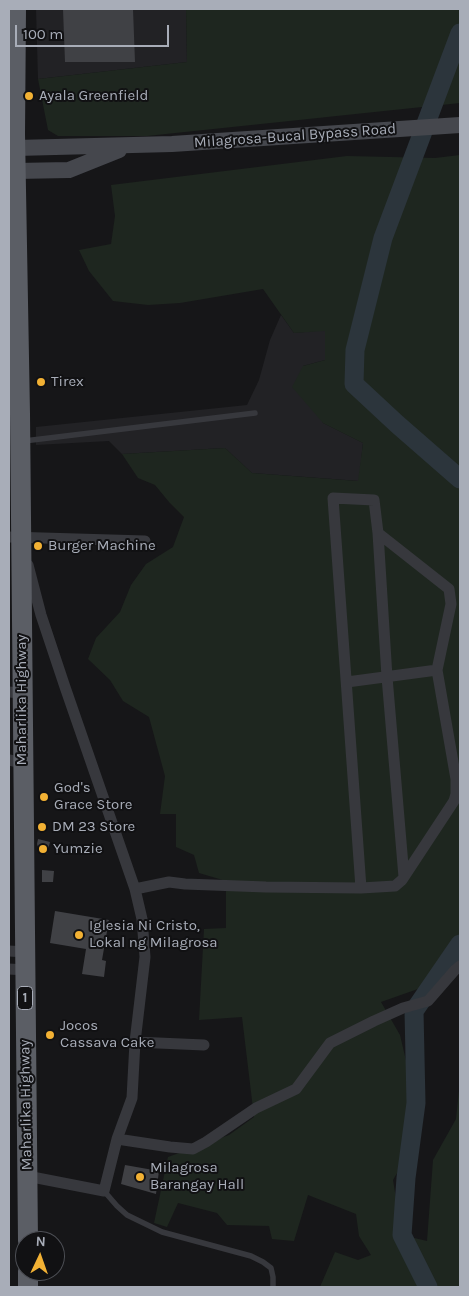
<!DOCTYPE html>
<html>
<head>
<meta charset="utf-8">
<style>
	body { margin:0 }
	#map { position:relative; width:469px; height:1296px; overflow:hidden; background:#161618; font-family:Karla,sans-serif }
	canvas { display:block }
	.frame { position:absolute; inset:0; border:10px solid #a8adb8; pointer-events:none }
	.north { position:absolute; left:15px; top:1231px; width:50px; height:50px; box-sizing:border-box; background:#111113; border:1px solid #4d4f55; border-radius:50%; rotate:3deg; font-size:14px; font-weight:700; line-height:20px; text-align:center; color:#a8adb8 }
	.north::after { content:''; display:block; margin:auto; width:18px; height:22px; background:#f2b134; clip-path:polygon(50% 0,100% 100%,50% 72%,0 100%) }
	.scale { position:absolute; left:15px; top:25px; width:154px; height:22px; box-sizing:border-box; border:2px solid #a8adb8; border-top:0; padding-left:6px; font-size:15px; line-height:18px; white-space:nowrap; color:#a8adb8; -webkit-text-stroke:4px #111113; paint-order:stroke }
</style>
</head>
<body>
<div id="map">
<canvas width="469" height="1296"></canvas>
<div class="frame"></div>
<div class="north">N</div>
<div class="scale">100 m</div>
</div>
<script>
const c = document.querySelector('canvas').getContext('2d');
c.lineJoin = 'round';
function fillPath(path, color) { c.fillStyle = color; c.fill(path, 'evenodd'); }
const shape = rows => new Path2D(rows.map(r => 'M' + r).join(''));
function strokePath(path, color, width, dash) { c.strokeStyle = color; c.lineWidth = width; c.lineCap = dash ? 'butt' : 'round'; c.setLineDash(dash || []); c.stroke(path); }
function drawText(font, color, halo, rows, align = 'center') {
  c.font = font + ' Karla,sans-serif'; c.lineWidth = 4; c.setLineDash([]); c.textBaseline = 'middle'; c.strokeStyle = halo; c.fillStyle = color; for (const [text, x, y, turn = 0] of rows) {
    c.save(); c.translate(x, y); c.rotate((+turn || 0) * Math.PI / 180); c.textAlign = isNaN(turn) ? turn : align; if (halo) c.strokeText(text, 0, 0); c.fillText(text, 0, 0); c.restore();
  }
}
const built = shape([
	[36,9,186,9,187,62,38,79],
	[281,315,294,333,326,330,325,360,303,366,323,423,363,443,359,481,252,473,225,448,122,454,109,441,36,445,36,427,247,405,259,380,270,340]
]);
const green = shape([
	[186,9,460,9,460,103,147,136,58,136,48,130,38,79,187,62],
	[460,155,460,969,432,984,381,1002,400,1035,416,1103,410,1151,393,1180,402,1235,427,1241,433,1160,456,1119,460,1081,460,1287,320,1287,335,1252,358,1260,371,1255,359,1236,356,1214,308,1195,294,1241,272,1239,269,1226,227,1225,217,1213,178,1203,167,1227,154,1223,168,1157,229,1135,254,1117,242,1017,199,1020,204,929,226,928,226,881,199,873,194,855,176,847,176,814,160,814,165,776,149,717,123,701,110,680,88,659,96,638,120,612,131,585,146,564,173,547,184,517,169,502,155,485,138,478,122,454,225,448,252,473,358,481,363,443,323,423,292,387,303,366,325,360,325,331,294,333,263,289,180,303,148,305,113,301,89,271,79,250,111,244,115,216,111,185,347,156,435,158]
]);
const river = shape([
	[460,33,383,238,355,350,354,384,397,424,460,479],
	[428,1287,402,1235,406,1178,416,1103,414,1011,460,944]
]);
const building = shape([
	[63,9,133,9,135,62,65,62],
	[38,839,50,842,47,854,40,853,37,844],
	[42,870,54,871,53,882,42,882],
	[55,911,109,920,102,960,106,961,104,977,82,974,86,949,50,943],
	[125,1165,159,1171,156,1194,121,1184]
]);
const service = shape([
	[24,441,255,413],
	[104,1191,117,1206,127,1215,162,1232,251,1256,263,1262,271,1268,273,1277,273,1287]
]);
const minor = shape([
	[9,537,145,541],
	[347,682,437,670],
	[9,692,22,693],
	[9,760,23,763],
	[361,888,333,498,374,500,378,533,387,677,404,877],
	[135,889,169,882,185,884,266,887,361,888,395,886,402,880,454,801,456,794,456,779,437,670,451,604,449,589,378,533],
	[9,951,25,952],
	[9,969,25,970],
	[135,1042,204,1045],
	[117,1139,170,1147,193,1149,206,1142,256,1108,296,1089,330,1043,374,1021,403,1008,428,1001,455,970,460,966],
	[27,1176,104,1191,117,1139,132,1098,135,1042,145,957,142,919,135,889,65,687,41,615,28,565]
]);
const secondary = shape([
	[16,148,172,144,460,125],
	[16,171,69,170,119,150]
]);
const trunk = shape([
	[16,9,15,134,20,414,28,1241],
	[28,1271,28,1287]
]);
const markers = [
	[29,96,5,"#f2b134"],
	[41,382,5,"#f2b134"],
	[38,546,5,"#f2b134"],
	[44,797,5,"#f2b134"],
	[42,827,5,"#f2b134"],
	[43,849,5,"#f2b134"],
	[79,935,5,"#f2b134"],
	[50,1035,5,"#f2b134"],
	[140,1177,5,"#f2b134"]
];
const shields = [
	[25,998,15]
];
const shieldNames = [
	["1",25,998]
];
const poiNames = [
	["Ayala Greenfield",39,96],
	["Tirex",51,382],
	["Burger Machine",48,546],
	["God's",54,788],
	["Grace Store",54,805],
	["DM 23 Store",52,827],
	["Yumzie",53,849],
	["Iglesia Ni Cristo,",89,926],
	["Lokal ng Milagrosa",89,943],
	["Jocos",60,1026],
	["Cassava Cake",60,1043],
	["Milagrosa",150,1168],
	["Barangay Hall",150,1185]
];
const streetNames = [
	["Milagrosa-Bucal Bypass Road",295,136,-4],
	["Maharlika Highway",22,700,-90],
	["Maharlika Highway",26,1105,-91]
];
fillPath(built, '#222225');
fillPath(green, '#1e261f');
strokePath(river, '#2c353c', 19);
fillPath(building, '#404145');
strokePath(service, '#37383d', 5.5);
strokePath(minor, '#37383d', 11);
strokePath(secondary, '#45474d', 16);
strokePath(trunk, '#5b5e65', 20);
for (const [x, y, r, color] of markers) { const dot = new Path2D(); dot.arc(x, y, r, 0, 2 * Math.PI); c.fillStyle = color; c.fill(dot); strokePath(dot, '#111113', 2); }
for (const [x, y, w] of shields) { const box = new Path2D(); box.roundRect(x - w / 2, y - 11.5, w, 23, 4); c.fillStyle = '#111113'; c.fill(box); strokePath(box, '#a8adb8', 1); }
drawText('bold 14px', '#a8adb8', null, shieldNames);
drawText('15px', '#a8adb8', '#111113', poiNames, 'left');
drawText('15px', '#a8adb8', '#111113', streetNames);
</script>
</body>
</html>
